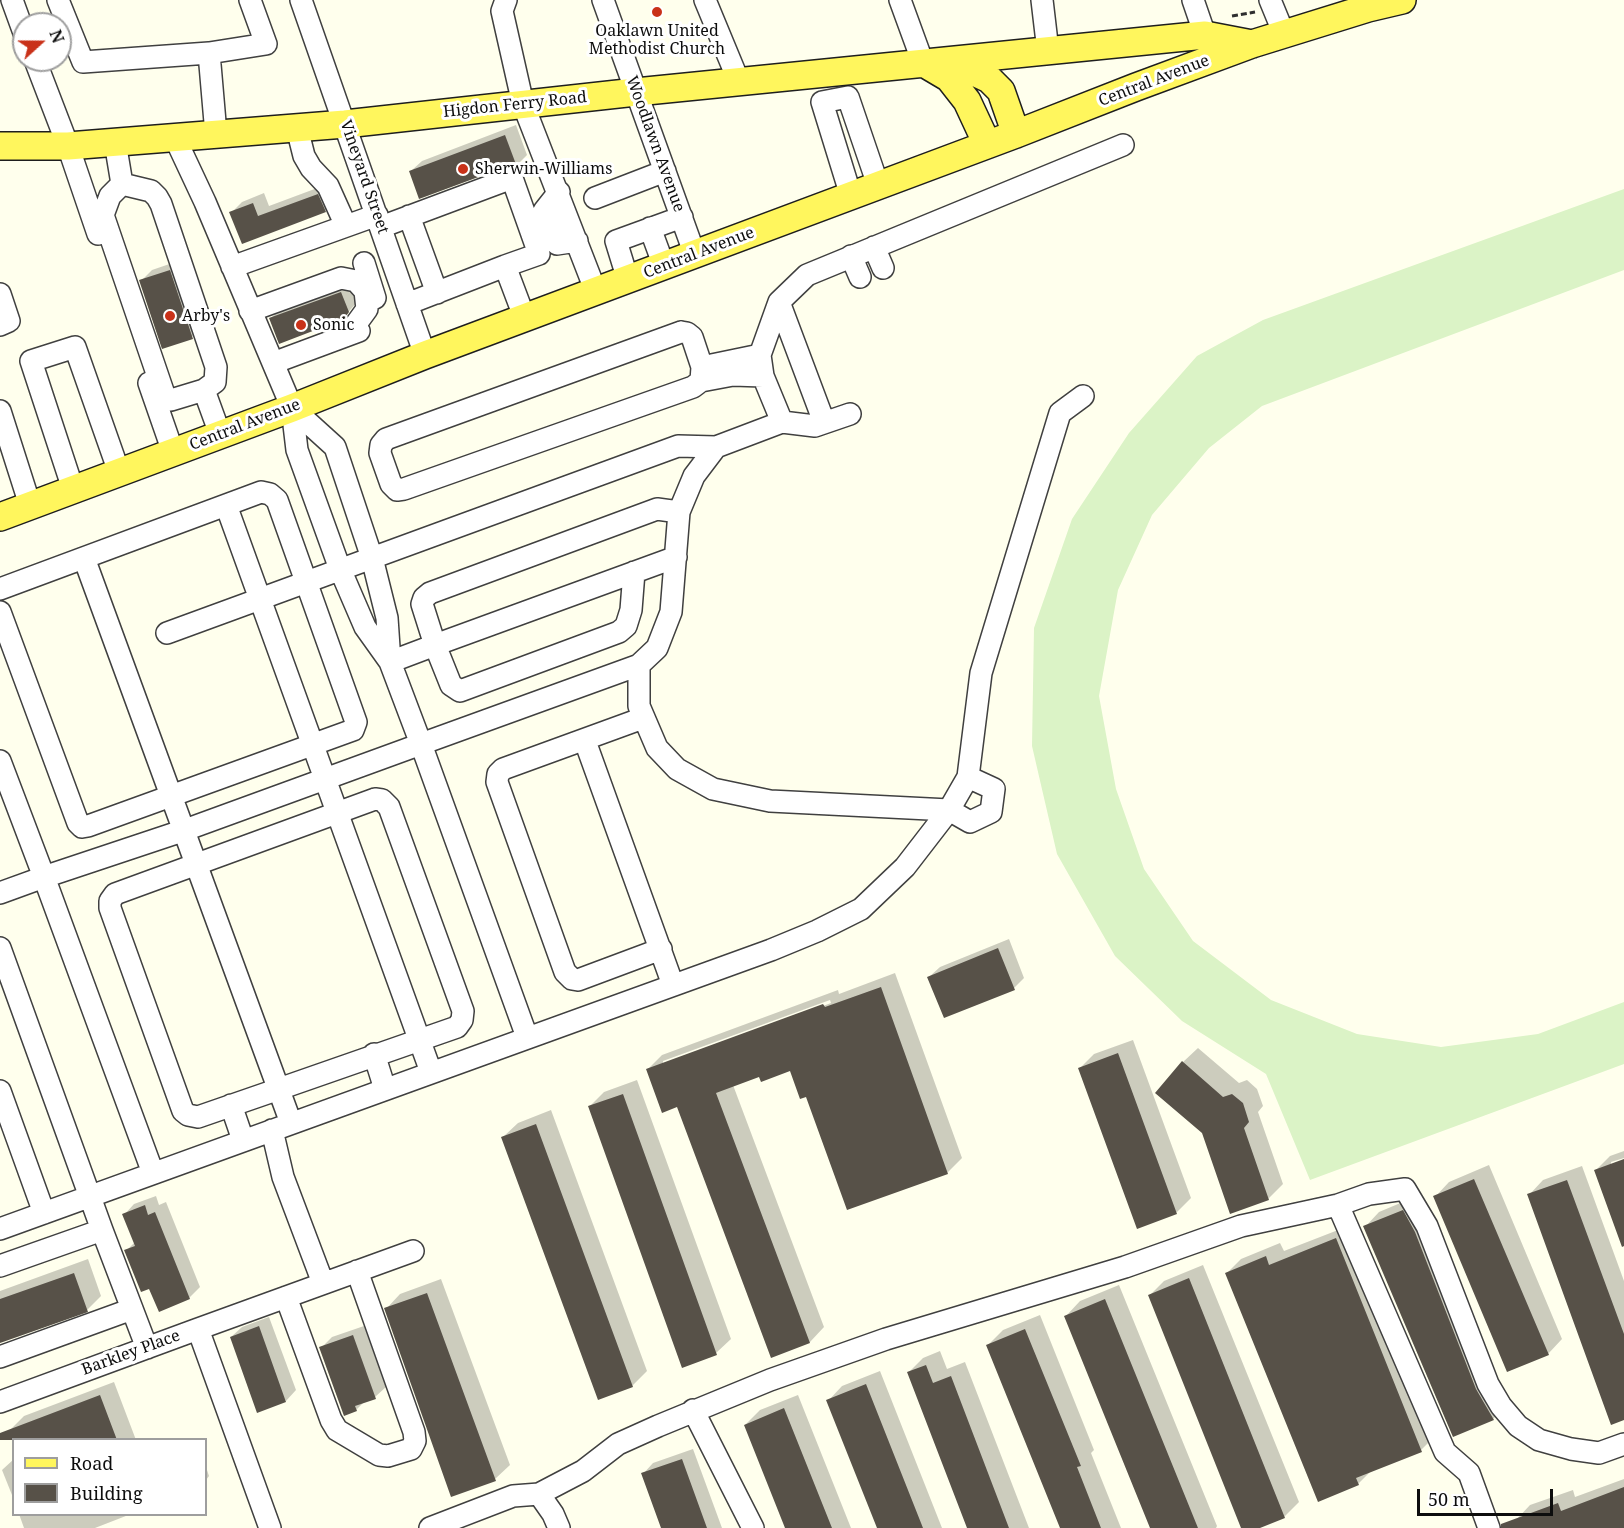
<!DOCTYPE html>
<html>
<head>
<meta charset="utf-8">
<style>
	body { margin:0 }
	#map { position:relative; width:1624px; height:1528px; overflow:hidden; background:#ffffed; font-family:"Noto Serif",serif }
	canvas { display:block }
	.legend { position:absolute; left:12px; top:1438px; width:195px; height:78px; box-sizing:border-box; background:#fff; border:2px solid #9e9e9e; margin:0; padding:8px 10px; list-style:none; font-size:18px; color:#0d0d0d }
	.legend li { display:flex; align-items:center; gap:12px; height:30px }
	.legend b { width:30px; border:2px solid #9e9e9e }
	.north { position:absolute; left:12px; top:12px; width:60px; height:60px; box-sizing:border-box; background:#fff; border:2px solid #9e9e9e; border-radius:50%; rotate:69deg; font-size:16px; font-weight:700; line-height:24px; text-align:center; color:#0d0d0d }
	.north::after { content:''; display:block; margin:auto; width:21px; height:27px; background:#c93119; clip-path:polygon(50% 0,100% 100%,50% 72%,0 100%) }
	.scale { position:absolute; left:1417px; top:1489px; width:136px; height:27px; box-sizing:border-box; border:3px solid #0d0d0d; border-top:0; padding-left:8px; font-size:18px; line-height:21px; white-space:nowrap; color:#0d0d0d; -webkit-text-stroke:4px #fff; paint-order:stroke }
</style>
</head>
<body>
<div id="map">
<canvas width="1624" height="1528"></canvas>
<ul class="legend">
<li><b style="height:8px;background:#fff65d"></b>Road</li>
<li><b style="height:16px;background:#575148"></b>Building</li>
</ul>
<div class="north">N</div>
<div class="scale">50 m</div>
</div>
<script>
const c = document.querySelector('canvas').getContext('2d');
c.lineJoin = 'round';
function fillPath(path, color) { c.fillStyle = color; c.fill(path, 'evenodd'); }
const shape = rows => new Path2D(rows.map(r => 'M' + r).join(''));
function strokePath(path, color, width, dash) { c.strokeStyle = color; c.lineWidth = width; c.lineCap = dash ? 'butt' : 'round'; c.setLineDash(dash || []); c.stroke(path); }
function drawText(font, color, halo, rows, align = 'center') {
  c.font = font + ' "Noto Serif",serif'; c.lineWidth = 6; c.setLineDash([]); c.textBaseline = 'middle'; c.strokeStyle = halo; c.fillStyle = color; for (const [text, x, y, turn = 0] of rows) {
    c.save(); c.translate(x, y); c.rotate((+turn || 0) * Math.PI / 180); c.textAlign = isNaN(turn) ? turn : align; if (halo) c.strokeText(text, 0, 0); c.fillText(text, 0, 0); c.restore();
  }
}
const pitch = shape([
	[1624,189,1624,270,1262,406,1209,448,1152,515,1118,590,1099,696,1116,789,1144,869,1193,941,1271,1000,1357,1034,1441,1047,1538,1034,1624,1002,1624,1064,1310,1180,1266,1074,1182,1021,1115,956,1057,854,1032,746,1034,628,1072,519,1129,433,1197,356,1263,320]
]);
const shadow = shape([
	[516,125,527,155,517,165,411,171,422,161],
	[328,184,336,200,325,211,243,242,231,213,242,202,264,193,269,206],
	[181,260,203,326,192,337,141,281,152,270],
	[352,282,359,300,343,318,271,318,282,307],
	[1009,939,1024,978,1014,988,929,977,940,967],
	[895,973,962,1158,947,1173,791,1069,760,1075,733,1085,824,1327,810,1342,772,1356,677,1105,647,1070,662,1055,838,990,839,994],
	[830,1000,831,1003,663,1065,663,1061],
	[1133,1040,1191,1198,1177,1212,1138,1227,1080,1068,1094,1054],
	[1198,1048,1239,1083,1247,1080,1257,1089,1263,1106,1258,1112,1283,1184,1268,1199,1183,1062],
	[637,1080,731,1339,716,1353,589,1107,604,1092],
	[551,1110,647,1371,632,1386,503,1137,518,1123],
	[1624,1151,1624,1158,1611,1162,1611,1165,1624,1161,1624,1247,1596,1170,1610,1156],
	[1489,1165,1562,1339,1548,1354,1435,1197,1449,1182],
	[1582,1166,1624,1281,1624,1418,1529,1195,1543,1180],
	[156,1196,159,1205,166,1202,200,1287,189,1298,126,1251,135,1242,124,1215,134,1204],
	[1417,1196,1508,1404,1493,1419,1453,1436,1365,1227,1379,1212],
	[1351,1225,1435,1436,1421,1450,1373,1469,1358,1484,1227,1273,1241,1259,1280,1243,1284,1251],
	[88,1259,101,1296,87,1310,0,1342,0,1291],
	[1203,1265,1299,1502,1284,1517,1256,1528,1243,1528,1150,1295,1164,1281],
	[441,1279,510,1465,495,1479,386,1309,400,1294],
	[1119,1285,1217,1526,1216,1528,1152,1528,1066,1316,1080,1301],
	[1040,1315,1094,1450,1091,1453,1121,1528,1062,1528,988,1345,1003,1330],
	[269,1317,296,1390,286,1401,231,1337,242,1327],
	[364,1326,386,1387,375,1397,365,1401,356,1410,321,1348,332,1337],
	[940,1351,947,1369,965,1362,1029,1528,969,1528,909,1372,923,1358],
	[880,1371,942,1528,878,1528,828,1401,842,1386],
	[114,1382,136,1440,14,1440,14,1442,9,1431,24,1416],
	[798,1395,851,1528,786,1528,745,1425,760,1410],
	[693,1449,722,1528,662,1528,643,1474,653,1463],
	[14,1459,14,1500,2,1470],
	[206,1467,209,1476,206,1480],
	[1624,1479,1624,1528,1519,1528,1516,1520,1530,1505,1573,1490,1575,1497],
	[19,1514,131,1514,95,1528,24,1528]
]);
const building = shape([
	[505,135,517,167,508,166,419,199,409,171],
	[318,194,326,212,242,244,229,212,253,203,258,216],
	[170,270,193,339,162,349,139,280],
	[341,292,349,312,344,319,279,344,269,318],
	[998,948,1015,990,944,1018,927,977],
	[881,987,948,1174,847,1210,806,1097,800,1099,790,1071,761,1082,759,1077,716,1093,810,1343,771,1358,677,1107,662,1113,646,1069,823,1004,825,1007],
	[1118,1053,1177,1214,1137,1229,1078,1068],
	[1182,1061,1223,1097,1232,1094,1243,1103,1249,1122,1244,1128,1269,1200,1230,1214,1202,1133,1155,1093],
	[623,1094,717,1355,682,1368,588,1106],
	[536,1124,633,1387,598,1400,501,1137],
	[1624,1159,1624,1246,1622,1247,1594,1170],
	[1474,1179,1549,1355,1507,1372,1433,1196],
	[1567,1180,1624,1334,1624,1420,1611,1425,1527,1194],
	[145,1205,148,1215,155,1212,190,1299,159,1312,149,1289,141,1292,124,1250,135,1246,122,1214],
	[1403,1210,1415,1232,1476,1389,1494,1420,1453,1437,1363,1226],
	[1336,1238,1422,1452,1356,1478,1359,1485,1318,1502,1225,1273,1266,1256,1269,1265],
	[74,1273,88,1312,0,1343,0,1299],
	[1189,1278,1285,1518,1260,1528,1241,1528,1148,1295],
	[427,1293,496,1481,451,1497,384,1308],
	[1105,1299,1198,1528,1150,1528,1064,1316],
	[259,1326,286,1402,257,1413,230,1337],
	[1025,1329,1081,1466,1077,1467,1101,1528,1060,1528,986,1345],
	[353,1335,376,1399,355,1406,357,1411,344,1416,319,1347],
	[926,1365,933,1383,951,1376,1009,1528,967,1528,907,1372],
	[866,1384,923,1528,877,1528,826,1400],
	[100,1395,117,1440,0,1440,0,1433],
	[784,1408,832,1528,785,1528,744,1425],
	[682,1459,707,1528,661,1528,641,1473],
	[1624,1487,1624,1528,1501,1528,1501,1524,1558,1503,1561,1511]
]);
const path = shape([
	[1232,16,1255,12]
]);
const minor = shape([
	[12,0,24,33],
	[58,0,83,62,209,53,216,134],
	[301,0,425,355],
	[506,0,502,11,523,104,596,292],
	[603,0,695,255],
	[705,0,739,82],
	[900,0,923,63],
	[1042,0,1048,51],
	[1193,0,1205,35],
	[1270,0,1284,34],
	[209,53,266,44,250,0],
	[35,60,68,146,98,234],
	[297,128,304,156,311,168,328,186,346,226],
	[175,138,205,202,292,408,297,450,340,569,365,627,390,662,387,618,372,558,335,447,292,408],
	[115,142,122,184],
	[122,184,151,191,157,197,161,204,216,367,215,382,204,390,171,400,165,397,103,215,110,196,122,184],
	[559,192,544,211,557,244,577,241],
	[851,196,822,102,848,97,878,185],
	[595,198,665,171],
	[409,216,437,293],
	[381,227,512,178,539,254,505,266],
	[650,228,664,266],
	[874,247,883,268],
	[851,256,860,277],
	[364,263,375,298],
	[232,267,377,215],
	[628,280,616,241,682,217],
	[0,294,9,321,0,325],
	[779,302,824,422],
	[407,304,505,266,525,319],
	[250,311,341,278,356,281,365,291,367,309,348,335],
	[681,332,687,333,692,337,702,367,701,381,693,387,404,489,397,490,391,484,380,453,381,445,386,439,681,332],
	[273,363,359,331],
	[702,367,760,355],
	[701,381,733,375,763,376],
	[149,383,173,452],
	[204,390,220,434],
	[0,411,30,505],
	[782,422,763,376,760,355,779,302,807,275,1123,145],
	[716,447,694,476,679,512,671,612,657,648,639,665,639,706,657,748,677,769,713,789,770,801,949,810,970,822,991,812,994,789,968,777],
	[73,489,31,361,75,347,119,472],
	[226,505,431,1072],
	[676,557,435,645,422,604,424,598,430,593,657,509,679,512],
	[84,558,291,1123],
	[0,589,261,492,270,494,277,500,356,722,353,730,88,826,82,827,78,823,0,612],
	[167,633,678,446,716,447,782,422,815,426,850,414],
	[643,718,503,769,498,774,497,782,565,972,572,979,578,980,661,949],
	[585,741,673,985],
	[0,761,44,877,0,893],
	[375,799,382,800,389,807,463,1011,462,1020,457,1027,279,1089,198,1117,188,1115,183,1111,110,908,110,901,115,894,375,799],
	[0,948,102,1230,147,1348],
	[527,1037,421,744,639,665],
	[374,1054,385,1089],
	[0,1091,44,1213],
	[231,1105,243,1140],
	[272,1130,283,1177,323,1283],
	[153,1173,44,877,185,830,421,744,390,662,435,645,451,685,460,691,619,632,626,626,631,610,634,572],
	[1338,1205,1445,1452,1469,1473,1489,1528],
	[0,1229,771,950,817,931,861,909,905,867,949,810,968,777,981,673,1060,413,1083,396],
	[0,1266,102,1230],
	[286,1297,331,1420,337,1430,379,1455,388,1456,411,1449,415,1441,414,1432,357,1271],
	[198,1329,413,1251],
	[0,1357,132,1309],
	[0,1402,198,1329,270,1528],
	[693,1410,753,1528],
	[539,1494,553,1514,559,1528],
	[430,1528,513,1496,539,1494,583,1471,618,1444,658,1426,770,1380,886,1339,1125,1267,1241,1226,1338,1205,1369,1194,1405,1189,1427,1226,1488,1384,1501,1406,1518,1426,1539,1440,1571,1449,1599,1453,1624,1444]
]);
const major = shape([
	[927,65,949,78,967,101,987,144],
	[947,67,970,70,989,79,1001,91,1016,134],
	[0,146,68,146,345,124,636,92,1205,35,1252,44],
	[0,517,292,408,425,355,1016,134,1136,87,1252,44,1368,8,1402,0]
]);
const markers = [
	[657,12,6,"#c93119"],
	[463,169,6,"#c93119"],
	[170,316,6,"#c93119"],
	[301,325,6,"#c93119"]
];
const poiNames = [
	["Oaklawn United",657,31,"center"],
	["Methodist Church",657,49,"center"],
	["Sherwin-Williams",475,169],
	["Arby's",182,316],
	["Sonic",313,325]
];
const streetNames = [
	["Central Avenue",1154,81,-21],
	["Higdon Ferry Road",515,105,-6],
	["Woodlawn Avenue",655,144,70],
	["Vineyard Street",364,177,71],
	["Central Avenue",699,253,-21],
	["Central Avenue",245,425,-21],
	["Barkley Place",131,1353,-20]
];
fillPath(pitch, '#dbf3c6');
fillPath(shadow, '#0003');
fillPath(building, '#575148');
strokePath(minor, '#404040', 24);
strokePath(major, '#1e1e1e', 30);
strokePath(path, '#2f2f2f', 3, [6, 3]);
strokePath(minor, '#fff', 21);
strokePath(major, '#fff65d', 27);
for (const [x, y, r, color] of markers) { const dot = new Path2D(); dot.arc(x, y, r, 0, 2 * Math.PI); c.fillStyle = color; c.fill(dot); strokePath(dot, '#fff', 2); }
drawText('16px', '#0d0d0d', '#fff', poiNames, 'left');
drawText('16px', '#0d0d0d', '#fff', streetNames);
</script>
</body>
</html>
